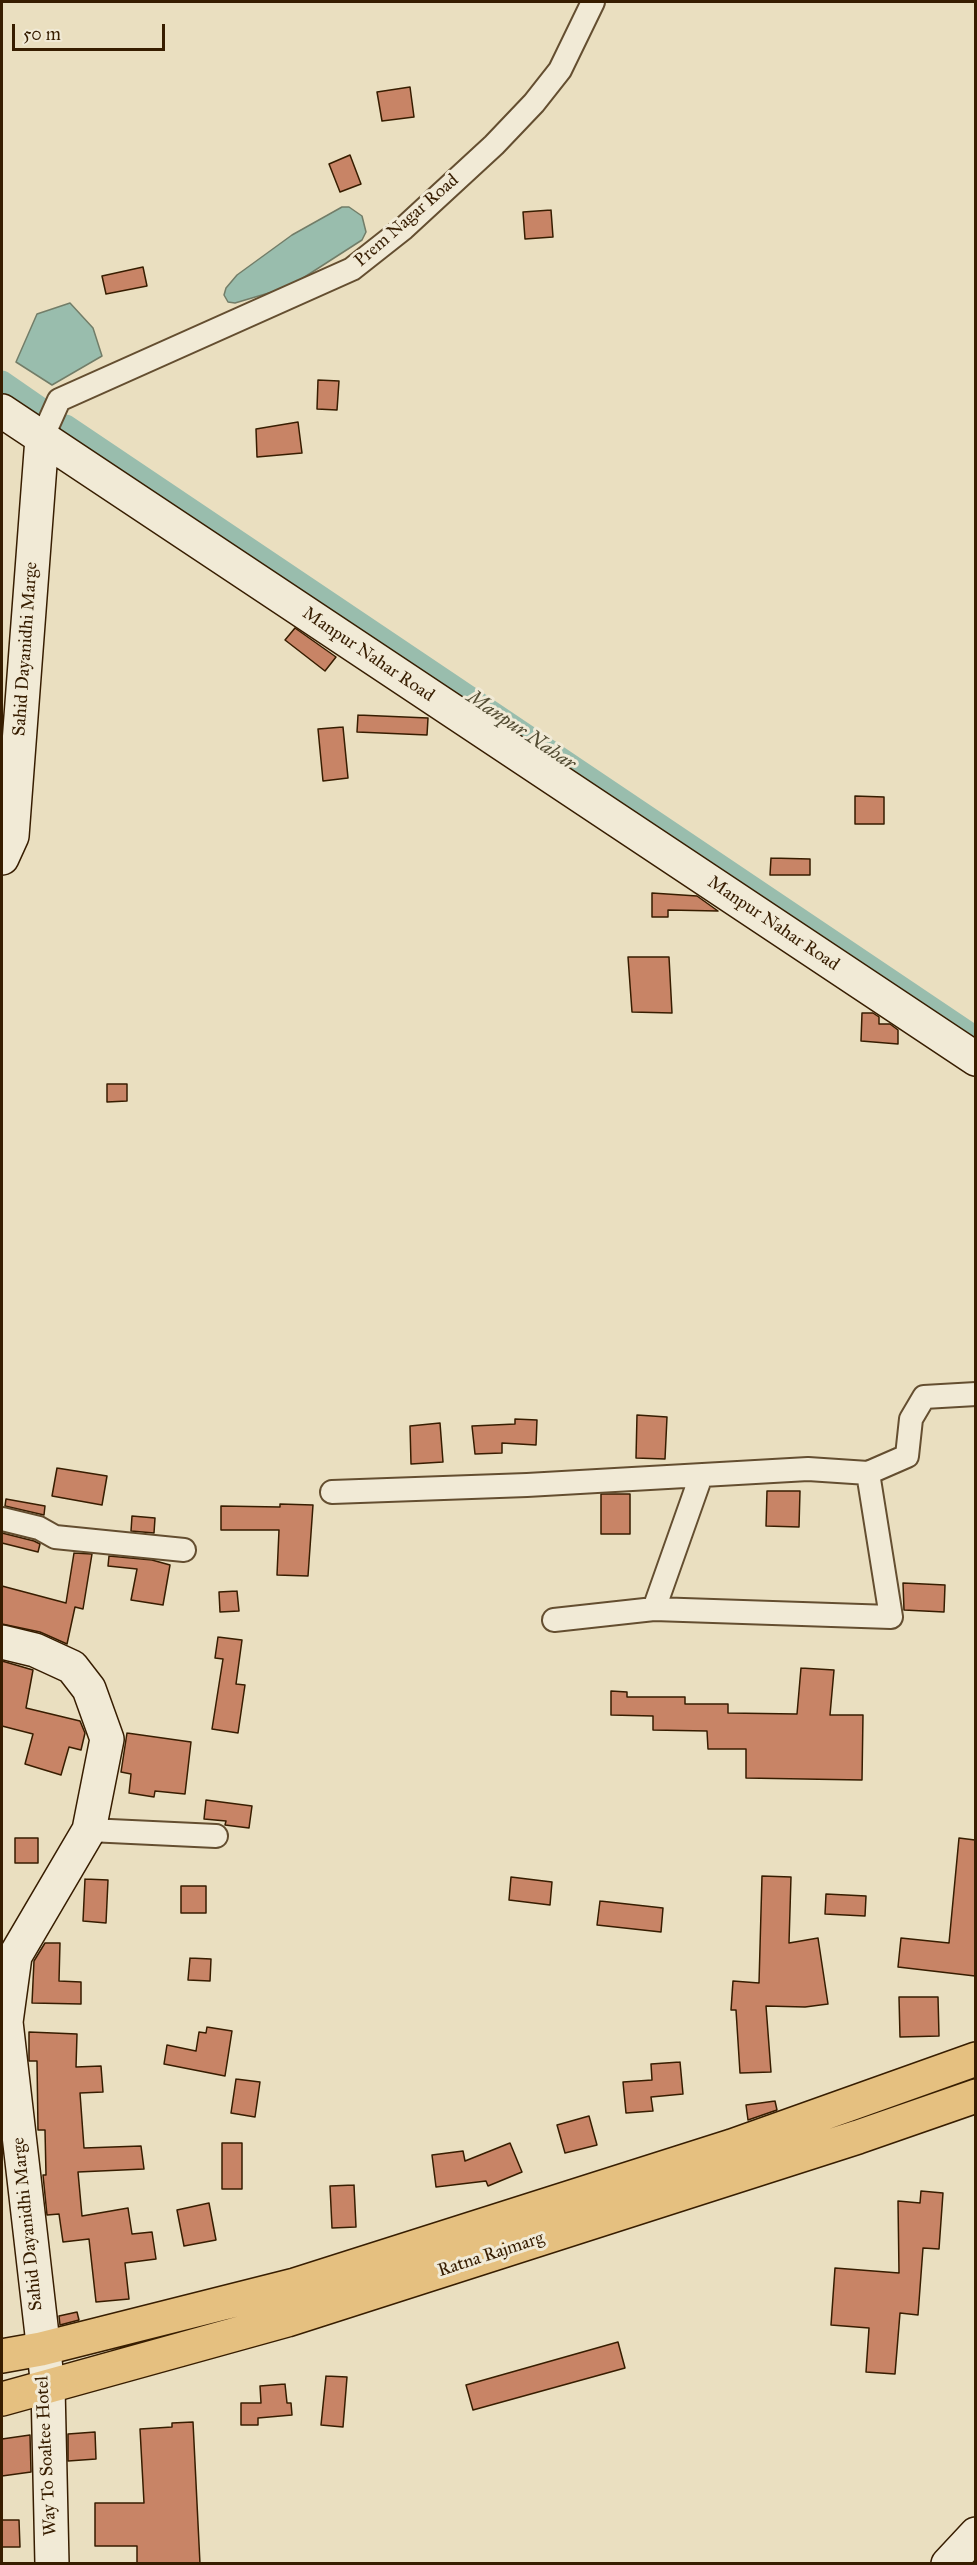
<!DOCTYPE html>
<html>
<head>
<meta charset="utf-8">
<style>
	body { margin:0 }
	#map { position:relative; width:977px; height:2565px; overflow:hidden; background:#eadfc0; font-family:"IM FELL Great Primer",serif }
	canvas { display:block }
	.frame { position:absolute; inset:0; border:3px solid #371d00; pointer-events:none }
	.scale { position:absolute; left:12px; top:24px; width:153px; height:27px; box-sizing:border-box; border:3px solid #371d00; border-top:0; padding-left:8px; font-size:18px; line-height:21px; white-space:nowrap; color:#371d00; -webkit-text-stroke:4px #f1ead6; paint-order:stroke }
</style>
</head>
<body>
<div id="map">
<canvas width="977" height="2565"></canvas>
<div class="frame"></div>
<div class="scale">50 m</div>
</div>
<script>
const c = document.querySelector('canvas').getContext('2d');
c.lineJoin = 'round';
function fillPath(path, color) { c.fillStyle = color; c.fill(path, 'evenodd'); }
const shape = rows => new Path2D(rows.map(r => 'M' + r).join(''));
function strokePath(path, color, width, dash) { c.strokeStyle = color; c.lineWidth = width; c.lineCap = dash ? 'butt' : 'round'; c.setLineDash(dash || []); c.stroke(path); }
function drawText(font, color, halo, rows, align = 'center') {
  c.font = font + ' "IM FELL Great Primer",serif'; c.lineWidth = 6; c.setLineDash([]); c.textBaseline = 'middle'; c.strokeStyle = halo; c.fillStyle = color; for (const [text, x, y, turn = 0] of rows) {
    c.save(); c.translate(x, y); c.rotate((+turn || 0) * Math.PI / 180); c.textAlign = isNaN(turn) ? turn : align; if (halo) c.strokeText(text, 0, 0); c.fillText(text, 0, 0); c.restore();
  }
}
const water = shape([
	[342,207,349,207,362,216,366,232,362,240,289,287,235,303,228,302,224,295,226,288,237,275,292,235,342,207],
	[70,303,93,328,102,356,52,385,16,362,37,314,70,303]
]);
const canal = shape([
	[2,381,41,408],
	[66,425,976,1037]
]);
const building = shape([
	[410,87,414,117,382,121,377,92,410,87],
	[350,155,361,184,340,192,329,164,350,155],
	[551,210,553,237,525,239,523,212,551,210],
	[143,267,147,286,106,294,102,276,143,267],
	[318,380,339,381,337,410,317,409,318,380],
	[298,422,302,453,257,457,256,429,298,422],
	[295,628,336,657,325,671,285,640,295,628],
	[358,715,428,718,427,735,357,732,358,715],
	[343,727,348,778,323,781,318,729,343,727],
	[855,796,884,797,884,824,855,824,855,796],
	[771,858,810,859,810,875,770,875,771,858],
	[652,893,697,896,718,911,668,910,668,917,652,917,652,893],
	[628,957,669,957,672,1013,632,1012,628,957],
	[862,1013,873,1013,879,1017,879,1024,890,1024,898,1030,898,1044,861,1041,862,1013],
	[107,1084,127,1084,127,1101,107,1102,107,1084],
	[637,1415,667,1417,665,1459,636,1458,637,1415],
	[515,1419,537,1420,536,1445,502,1443,502,1453,475,1454,472,1426,515,1424,515,1419],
	[440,1423,443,1462,411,1464,410,1426,440,1423],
	[57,1468,107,1476,102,1505,52,1496,57,1468],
	[767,1491,800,1491,799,1527,766,1526,767,1491],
	[601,1494,630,1494,630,1534,601,1534,601,1494],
	[6,1499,45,1506,44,1515,5,1506,6,1499],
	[280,1504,313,1505,308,1576,277,1575,279,1530,221,1530,221,1506,280,1507,280,1504],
	[132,1516,155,1518,154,1533,131,1531,132,1516],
	[2,1533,34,1541,40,1544,38,1552,2,1543,2,1533],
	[74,1553,92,1554,83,1609,75,1607,67,1644,40,1632,2,1624,2,1586,66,1603,74,1553],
	[109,1556,152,1560,170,1565,163,1605,131,1600,137,1569,108,1566,109,1556],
	[903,1583,945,1585,944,1612,904,1610,903,1583],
	[237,1591,239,1611,220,1612,219,1592,237,1591],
	[218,1637,242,1640,236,1684,245,1685,238,1733,212,1729,223,1659,215,1658,218,1637],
	[2,1661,33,1670,26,1708,80,1721,85,1733,81,1750,69,1747,61,1775,25,1764,33,1734,2,1726,2,1661],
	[801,1668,834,1670,830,1715,863,1715,862,1780,746,1778,746,1749,708,1749,707,1731,653,1730,653,1716,611,1715,611,1691,627,1692,627,1697,685,1697,685,1704,728,1704,728,1713,797,1714,801,1668],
	[127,1733,191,1742,185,1794,155,1791,154,1797,129,1793,131,1774,121,1772,127,1733],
	[206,1800,252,1806,249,1828,225,1825,226,1821,204,1819,206,1800],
	[15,1838,38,1838,38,1863,15,1863,15,1838],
	[959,1838,975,1840,975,1976,898,1967,901,1938,949,1943,959,1838],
	[762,1876,791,1877,789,1943,818,1938,828,2004,805,2007,766,2006,771,2072,740,2073,736,2010,731,2010,733,1981,759,1983,762,1876],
	[511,1877,552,1882,550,1905,509,1900,511,1877],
	[85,1879,108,1880,106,1923,83,1921,85,1879],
	[181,1886,206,1886,206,1913,181,1913,181,1886],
	[826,1894,866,1896,865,1916,825,1914,826,1894],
	[600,1901,663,1908,661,1932,597,1925,600,1901],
	[45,1943,60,1943,59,1981,81,1982,81,2004,32,2003,34,1961,45,1943],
	[190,1958,211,1959,210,1981,188,1980,190,1958],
	[899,1997,938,1997,939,2036,900,2037,899,1997],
	[207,2027,232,2031,225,2076,164,2064,167,2045,196,2051,199,2032,206,2033,207,2027],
	[29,2032,77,2034,76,2067,101,2066,103,2092,80,2093,84,2148,141,2146,144,2169,78,2172,82,2216,128,2208,132,2234,152,2232,156,2259,125,2263,129,2299,96,2302,89,2239,63,2242,59,2214,47,2215,43,2175,46,2175,45,2130,38,2130,37,2061,29,2061,29,2032],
	[680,2062,683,2094,651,2097,653,2111,626,2113,623,2082,652,2080,651,2064,680,2062],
	[236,2079,260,2082,255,2117,231,2113,236,2079],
	[775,2101,777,2110,748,2120,746,2105,775,2101],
	[589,2116,597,2145,565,2153,557,2125,589,2116],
	[222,2143,242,2143,242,2189,222,2189,222,2143],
	[510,2143,522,2172,488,2186,486,2181,436,2187,432,2155,463,2151,465,2161,510,2143],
	[354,2185,356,2227,332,2228,330,2186,354,2185],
	[921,2191,943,2193,939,2249,923,2248,918,2315,900,2313,895,2374,866,2372,869,2328,831,2325,835,2268,899,2273,898,2201,920,2203,921,2191],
	[209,2203,216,2240,184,2246,177,2210,209,2203],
	[77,2312,79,2320,60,2325,59,2316,77,2312],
	[618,2342,625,2368,473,2410,466,2385,618,2342],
	[326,2376,347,2377,343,2427,321,2425,326,2376],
	[285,2384,287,2403,291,2403,292,2415,258,2418,258,2425,241,2425,241,2403,261,2403,260,2386,285,2384],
	[193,2422,200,2564,137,2564,137,2546,95,2546,95,2503,144,2503,140,2429,172,2427,172,2423,193,2422],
	[95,2432,96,2459,68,2461,68,2434,95,2432],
	[30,2435,31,2472,2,2476,2,2439,30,2435],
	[2,2520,19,2520,20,2547,2,2547,2,2520]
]);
const street = shape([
	[42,438,59,400,352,269,404,228,494,145,534,103,560,70,593,2],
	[332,1492,527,1485,808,1469,868,1473,907,1456,911,1419,924,1397,976,1394],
	[2,1519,39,1528,55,1537,184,1550],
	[654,1609,891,1617,868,1473],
	[554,1620,654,1609,701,1476],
	[89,1830,216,1836]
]);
const secondary = shape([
	[2,411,976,1059],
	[2,858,12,836,42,438],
	[2,1642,35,1650,72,1667,89,1689,107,1739,89,1830,15,1956,6,2022,48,2387,52,2564],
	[948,2564,976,2534]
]);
const highway = shape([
	[2,2356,41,2349,295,2285,732,2146,976,2059],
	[2,2399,287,2320,858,2137,976,2096]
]);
const streetNames = [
	["Prem Nagar Road",407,221,-41],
	["Sahid Dayanidhi Marge",26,649,-86],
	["Manpur Nahar Road",368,655,34],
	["Manpur Nahar Road",773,924,34],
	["Sahid Dayanidhi Marge",28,2224,-96],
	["Ratna Rajmarg",491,2255,-18],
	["Way To Soaltee Hotel",47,2456,-93]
];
const waterNames = [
	["Manpur Nahar",521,731,34]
];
fillPath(water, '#99bdad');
strokePath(water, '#727d68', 1.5);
strokePath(canal, '#99bdad', 21);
fillPath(building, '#c88466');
strokePath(building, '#371d00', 1.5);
strokePath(street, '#644e30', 26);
strokePath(secondary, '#371d00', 36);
strokePath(highway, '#371d00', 36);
strokePath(street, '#f1ead6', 22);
strokePath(secondary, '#f1ead6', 33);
strokePath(highway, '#e5c080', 33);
drawText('18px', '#371d00', '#f1ead6', streetNames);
drawText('italic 20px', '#544d34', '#f1ead6', waterNames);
</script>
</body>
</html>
